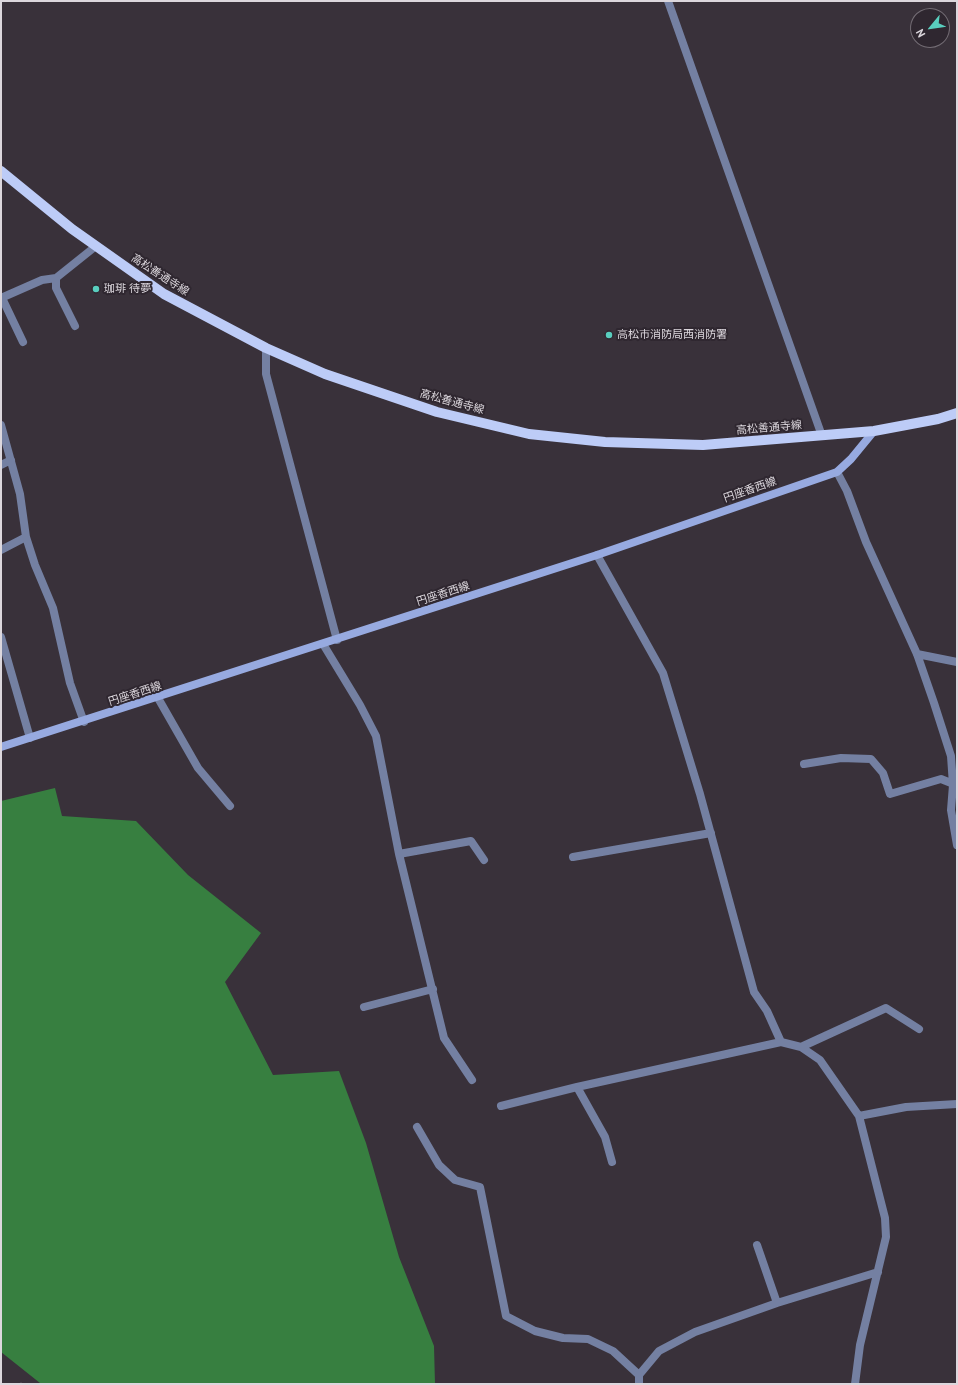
<!DOCTYPE html>
<html>
<head>
<meta charset="utf-8">
<style>
	body { margin:0 }
	#map { position:relative; width:958px; height:1385px; overflow:hidden; background:#39313a; font-family:"PT Sans",sans-serif }
	canvas { display:block }
	.frame { position:absolute; inset:0; border:2px solid #dcd7dd; pointer-events:none }
	.north { position:absolute; left:910px; top:8px; width:40px; height:40px; box-sizing:border-box; background:#2f2730; border:1px solid #746d75; border-radius:50%; rotate:241deg; font-size:11px; font-weight:700; line-height:16px; text-align:center; color:#dcd7dd }
	.north::after { content:''; display:block; margin:auto; width:14px; height:18px; background:#59cebe; clip-path:polygon(50% 0,100% 100%,50% 72%,0 100%) }
</style>
</head>
<body>
<div id="map">
<canvas width="958" height="1385"></canvas>
<div class="frame"></div>
<div class="north">N</div>
</div>
<script>
const c = document.querySelector('canvas').getContext('2d');
c.lineJoin = 'round';
function fillPath(path, color) { c.fillStyle = color; c.fill(path, 'evenodd'); }
const shape = rows => new Path2D(rows.map(r => 'M' + r).join(''));
function strokePath(path, color, width, dash) { c.strokeStyle = color; c.lineWidth = width; c.lineCap = dash ? 'butt' : 'round'; c.setLineDash(dash || []); c.stroke(path); }
function drawText(font, color, halo, rows, align = 'center') {
  c.font = font + ' "PT Sans","Noto Sans JP",sans-serif'; c.lineWidth = 4; c.setLineDash([]); c.textBaseline = 'middle'; c.strokeStyle = halo; c.fillStyle = color; for (const [text, x, y, turn = 0] of rows) {
    c.save(); c.translate(x, y); c.rotate((+turn || 0) * Math.PI / 180); c.textAlign = isNaN(turn) ? turn : align; if (halo) c.strokeText(text, 0, 0); c.fillText(text, 0, 0); c.restore();
  }
}
const forest = shape([
	[55,788,62,816,136,821,188,875,261,933,225,982,273,1075,339,1071,366,1143,399,1257,434,1346,435,1384,38,1384,40,1383,1,1352,1,801]
]);
const path = shape([
	[20,1384,22,1384]
]);
const street = shape([
	[668,1,822,436],
	[56,278,56,288,75,326],
	[1,298,42,280,56,278,96,246],
	[2,298,23,342],
	[266,348,266,374,337,640],
	[1,425,20,494,26,537,35,565,53,608,70,683,84,722],
	[1,465,11,460],
	[837,472,847,491,866,542,917,654,934,703,951,756,953,785,951,810,957,845],
	[1,550,26,537],
	[597,555,663,673,700,794,754,992,767,1011,781,1042,801,1047,820,1060,859,1116,885,1218,886,1237,860,1345,855,1384],
	[1,637,30,738],
	[323,644,360,705,376,736,399,854,444,1038,472,1080],
	[917,654,957,662],
	[158,698,198,768,230,806],
	[804,764,841,758,871,759,883,773,890,794,941,779,956,785],
	[399,854,471,841,484,860],
	[573,857,711,833],
	[364,1007,433,989],
	[801,1047,886,1008,919,1029],
	[577,1087,605,1137,612,1162],
	[501,1106,577,1087,781,1042],
	[859,1116,906,1107,957,1104],
	[417,1127,439,1165,455,1180,480,1187,506,1316,535,1331,563,1338,588,1339,613,1351,639,1375],
	[757,1245,777,1303],
	[639,1384,639,1375,659,1351,695,1332,777,1303,878,1272]
]);
const secondary = shape([
	[1,747,597,555,837,472,851,459,874,431]
]);
const primary = shape([
	[1,171,72,229,164,294,266,348,325,374,437,412,529,434,605,442,703,445,874,431,938,419,957,413]
]);
const markers = [
	[96,289,4,"#59cebe"],
	[609,335,4,"#59cebe"]
];
const streetNames = [
	["高松善通寺線",160,275,33],
	["高松善通寺線",452,402,15],
	["高松善通寺線",769,428,-5],
	["円座香西線",750,490,-19],
	["円座香西線",443,594,-18],
	["円座香西線",135,694,-18]
];
const poiNames = [
	["珈琲 待夢",104,289],
	["高松市消防局西消防署",617,335]
];
fillPath(forest, '#377f40');
strokePath(path, '#787179', 2.5, [3, 2]);
strokePath(street, '#7480a2', 8);
strokePath(secondary, '#97aae0', 8);
strokePath(primary, '#bdccf7', 10);
for (const [x, y, r, color] of markers) { const dot = new Path2D(); dot.arc(x, y, r, 0, 2 * Math.PI); c.fillStyle = color; c.fill(dot); strokePath(dot, '#2f2730', 1.5); }
drawText('11px', '#dcd7dd', '#2f2730', streetNames);
drawText('11px', '#dcd7dd', '#2f2730', poiNames, 'left');
</script>
</body>
</html>
